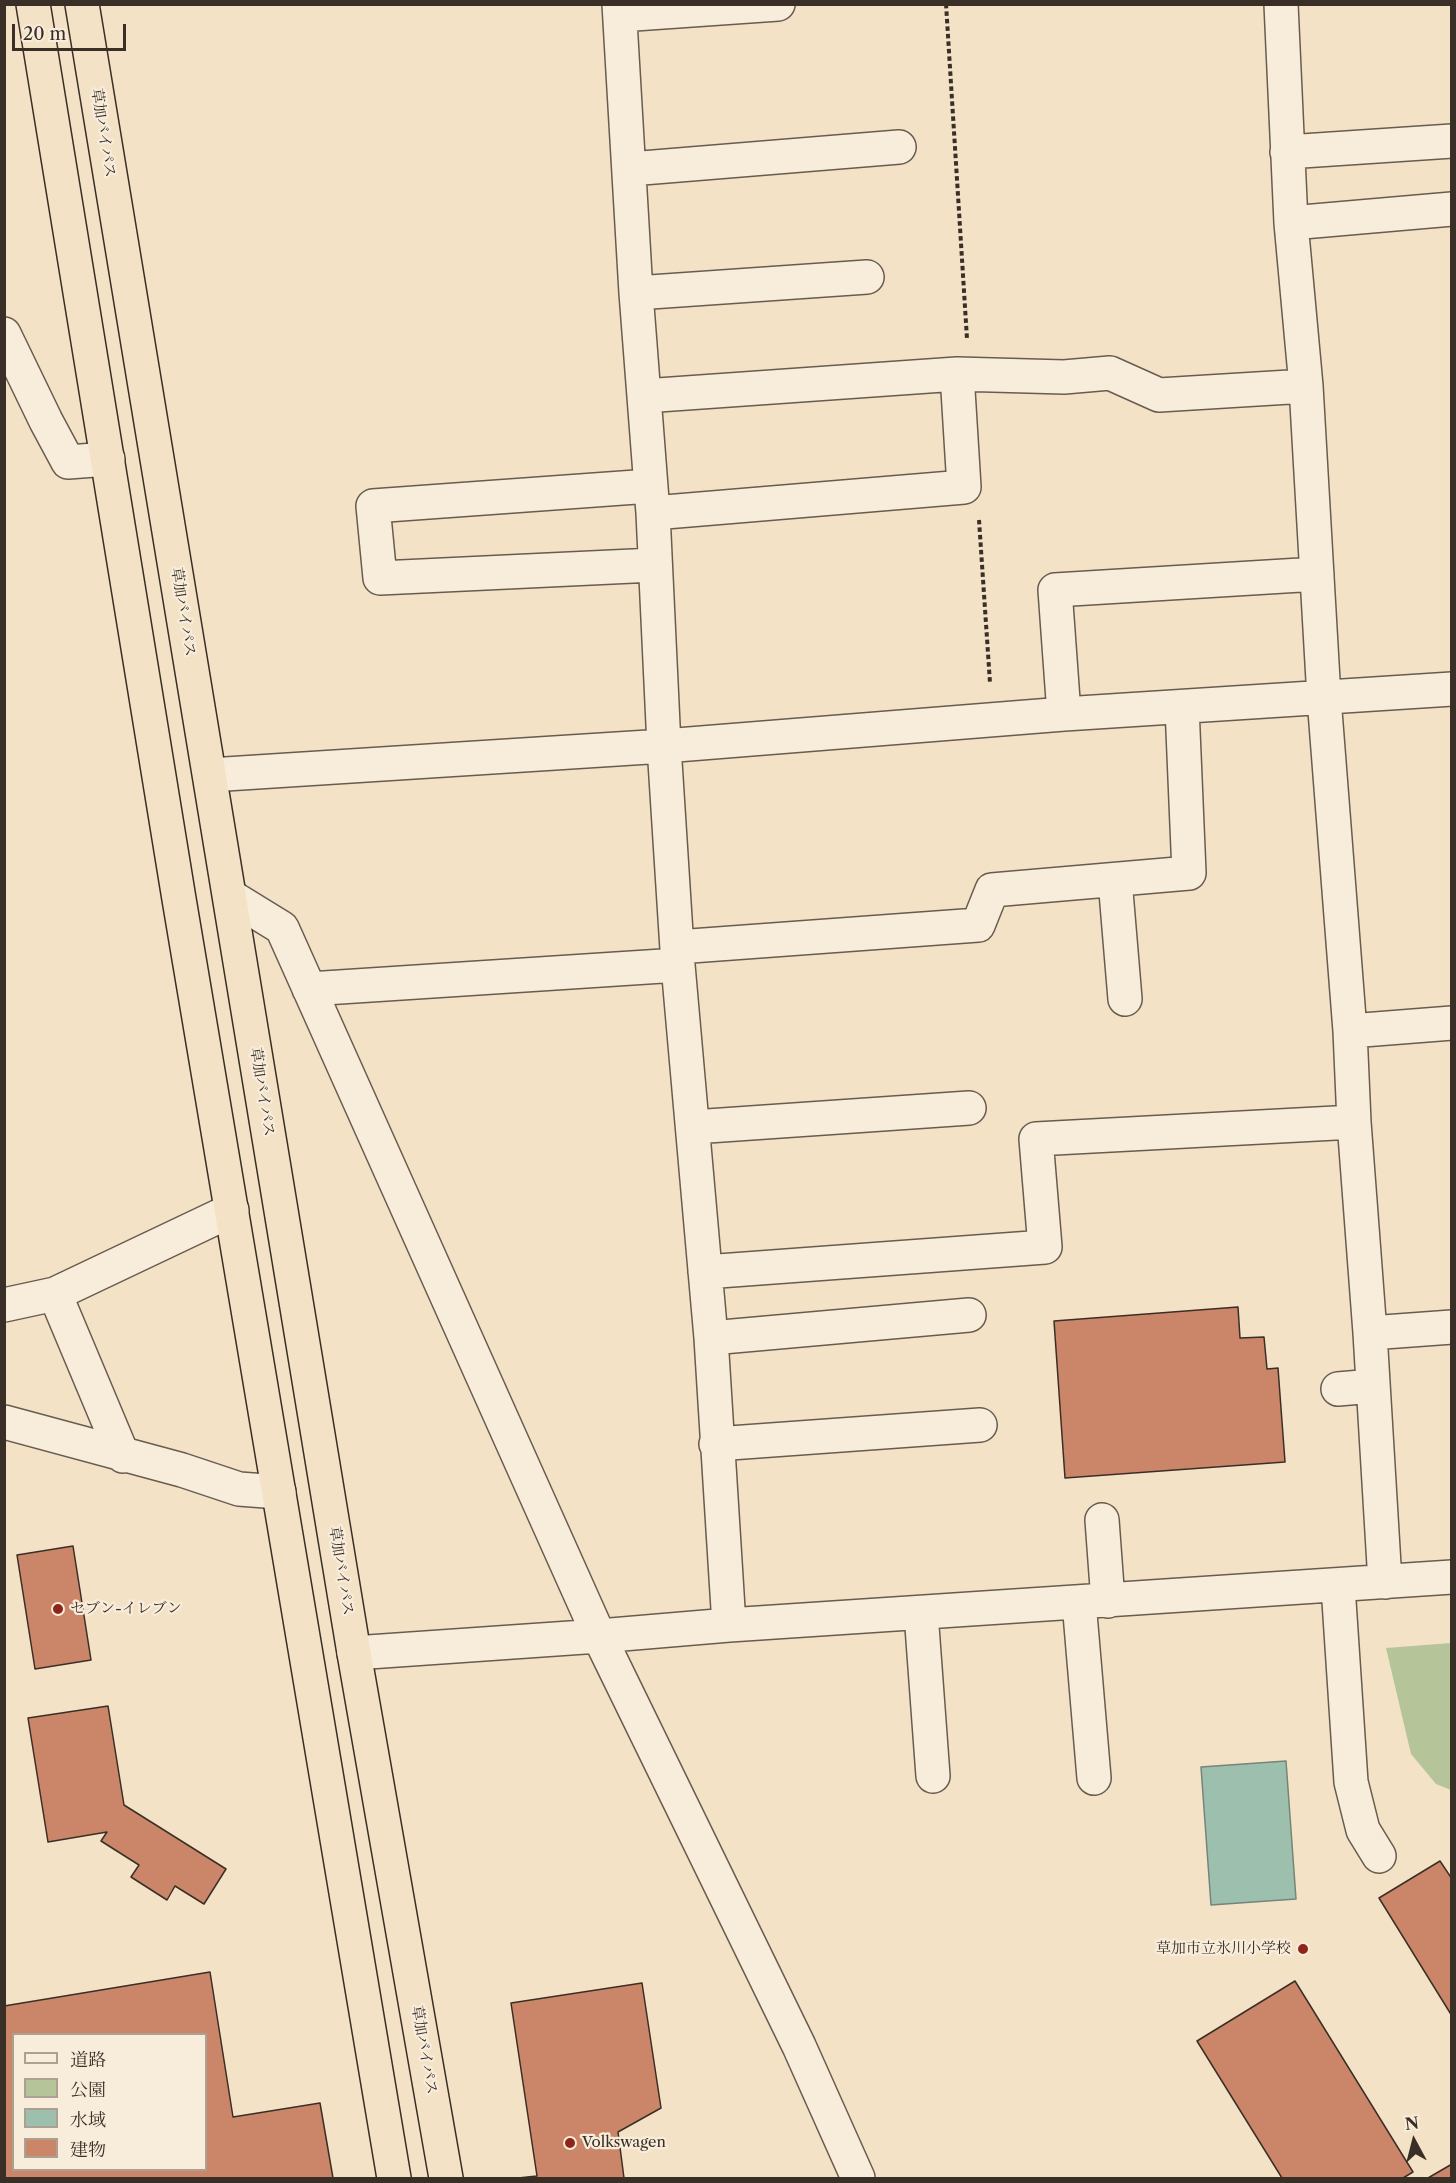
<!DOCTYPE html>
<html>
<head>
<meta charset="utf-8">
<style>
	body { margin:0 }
	#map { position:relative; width:1456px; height:2183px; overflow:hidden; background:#f4e2c7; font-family:"Libre Caslon Text","Noto Serif JP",serif }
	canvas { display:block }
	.frame { position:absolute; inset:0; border:6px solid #3a2f27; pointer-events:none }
	.legend { position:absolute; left:12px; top:2033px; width:195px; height:138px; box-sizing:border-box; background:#f8ecdb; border:2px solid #aca093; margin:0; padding:8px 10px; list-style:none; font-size:18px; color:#3a2f27 }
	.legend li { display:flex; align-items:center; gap:12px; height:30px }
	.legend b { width:30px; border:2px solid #aca093 }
	.north { position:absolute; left:1384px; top:2111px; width:60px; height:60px; -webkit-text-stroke:4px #f8ecdb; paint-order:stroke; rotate:353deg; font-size:16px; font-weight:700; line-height:24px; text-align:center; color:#3a2f27 }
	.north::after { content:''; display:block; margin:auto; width:21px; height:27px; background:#3a2f27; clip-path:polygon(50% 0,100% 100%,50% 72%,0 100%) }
	.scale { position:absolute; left:12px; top:24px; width:114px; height:27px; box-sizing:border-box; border:3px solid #3a2f27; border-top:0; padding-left:8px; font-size:18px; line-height:21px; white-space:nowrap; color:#3a2f27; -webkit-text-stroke:4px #f8ecdb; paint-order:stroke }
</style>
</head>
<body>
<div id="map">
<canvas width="1456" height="2183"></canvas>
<div class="frame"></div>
<ul class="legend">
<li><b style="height:8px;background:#f8ecdb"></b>道路</li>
<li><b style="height:16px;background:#b6c499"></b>公園</li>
<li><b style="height:16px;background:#9dbfae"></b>水域</li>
<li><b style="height:16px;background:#cb8669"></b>建物</li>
</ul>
<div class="north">N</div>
<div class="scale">20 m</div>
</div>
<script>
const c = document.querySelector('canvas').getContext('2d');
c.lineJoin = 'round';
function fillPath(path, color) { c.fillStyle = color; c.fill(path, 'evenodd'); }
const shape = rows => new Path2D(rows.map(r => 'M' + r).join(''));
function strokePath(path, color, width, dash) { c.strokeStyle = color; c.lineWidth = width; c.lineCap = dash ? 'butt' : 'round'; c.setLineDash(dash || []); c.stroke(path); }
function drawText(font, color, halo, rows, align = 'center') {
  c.font = font + ' "Libre Caslon Text","Noto Serif JP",serif'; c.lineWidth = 4.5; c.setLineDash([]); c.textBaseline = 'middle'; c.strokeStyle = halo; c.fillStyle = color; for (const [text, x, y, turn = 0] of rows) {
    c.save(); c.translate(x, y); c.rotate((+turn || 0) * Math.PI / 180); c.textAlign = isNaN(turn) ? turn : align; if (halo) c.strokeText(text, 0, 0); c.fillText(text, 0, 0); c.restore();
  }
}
const green = shape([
	[1451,1643,1452,1643,1451,1790,1436,1784,1411,1754,1386,1648]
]);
const water = shape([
	[1286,1761,1296,1899,1211,1905,1201,1767,1286,1761]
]);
const building = shape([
	[1238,1307,1240,1338,1264,1337,1267,1369,1278,1368,1285,1462,1065,1478,1054,1321,1238,1307],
	[73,1546,91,1660,35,1669,17,1555,73,1546],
	[108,1706,124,1805,226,1869,204,1904,175,1886,167,1900,131,1877,139,1865,101,1841,107,1832,48,1842,28,1718,108,1706],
	[1440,1861,1452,1879,1452,2016,1379,1898,1440,1861],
	[210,1972,233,2117,320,2103,333,2178,4,2178,4,2006,210,1972],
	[14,2034,206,2034,206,2170,14,2170,14,2034],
	[1295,1981,1413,2172,1403,2178,1282,2178,1197,2041,1295,1981],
	[642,1983,661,2108,618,2132,624,2178,518,2178,537,2176,511,2003,642,1983],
	[1452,2164,1452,2178,1428,2178,1452,2164]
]);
const path = shape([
	[946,4,967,339],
	[979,520,990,683]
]);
const minor = shape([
	[619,4,636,293,653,513,664,746,678,965,711,1338,729,1625],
	[1281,4,1291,223,1306,386,1324,698,1350,1031,1354,1122,1370,1333,1385,1582],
	[620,15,778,4],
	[1287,152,1452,141],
	[630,169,899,147],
	[1291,223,1452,209],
	[636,293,867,277],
	[4,334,46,421,68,462,108,459],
	[957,374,1064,377,1110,373,1159,395,1306,386],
	[644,396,957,374,964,487,653,513],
	[650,486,373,506,380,578,654,565],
	[1064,714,1055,590,1317,574],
	[210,775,664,746,1064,714,1452,689],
	[1115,880,1125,999],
	[230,896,282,928,599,1636,799,2046,858,2178],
	[677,947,978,925,992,890,1189,873,1182,707],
	[309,989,678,965],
	[1350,1031,1452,1023],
	[693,1127,969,1108],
	[705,1272,1045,1247,1036,1139,1354,1122],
	[55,1294,123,1456],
	[4,1305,55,1294,232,1210],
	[1370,1333,1452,1327],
	[711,1338,969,1315],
	[1338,1389,1373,1386],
	[4,1422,182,1470,239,1489,279,1492],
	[716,1444,980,1425],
	[1102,1520,1108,1601],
	[1338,1586,1351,1782,1363,1830,1379,1856],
	[1079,1602,1094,1778],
	[921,1613,933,1776],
	[354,1653,599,1636,729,1625,1452,1577]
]);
const highway = shape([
	[33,4,179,899,394,2178],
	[82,4,354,1653,446,2178]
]);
const markers = [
	[58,1609,6,"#8f2418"],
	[1303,1949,6,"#8f2418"],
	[570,2143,6,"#8f2418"]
];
const streetNames = [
	["草加バイパス",103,133,81],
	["草加バイパス",183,612,81],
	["草加バイパス",262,1092,81],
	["草加バイパス",341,1571,81],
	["草加バイパス",424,2050,80]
];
const poiNames = [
	["セブン-イレブン",70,1609],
	["草加市立氷川小学校",1291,1949,"right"],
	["Volkswagen",582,2143]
];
fillPath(green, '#b6c499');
fillPath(water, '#9dbfae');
strokePath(water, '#758578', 1.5);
fillPath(building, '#cb8669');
strokePath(building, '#3a2f27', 1.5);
strokePath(minor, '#685c4f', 36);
strokePath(highway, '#3a2f27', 36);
strokePath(path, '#3a2f27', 4, [4.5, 3]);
strokePath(minor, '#f8ecdb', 33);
strokePath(highway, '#f4e2c7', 33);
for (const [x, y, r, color] of markers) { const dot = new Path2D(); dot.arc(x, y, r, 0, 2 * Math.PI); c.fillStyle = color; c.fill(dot); strokePath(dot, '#f8ecdb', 2); }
drawText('15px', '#3a2f27', '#f8ecdb', streetNames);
drawText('15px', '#3a2f27', '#f8ecdb', poiNames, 'left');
</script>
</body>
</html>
